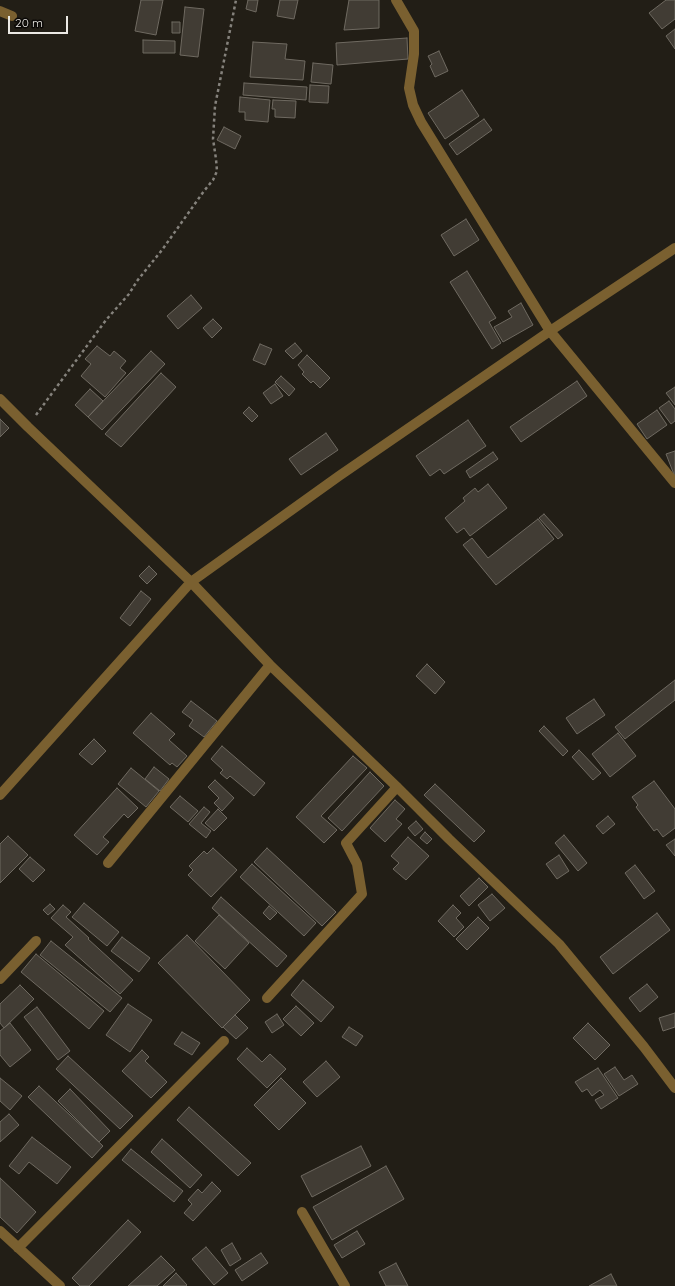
<!DOCTYPE html>
<html>
<head>
<meta charset="utf-8">
<style>
	body { margin:0 }
	#map { position:relative; width:675px; height:1286px; overflow:hidden; background:#221e16; font-family:Quicksand,sans-serif }
	canvas { display:block }
	.scale { position:absolute; left:8px; top:16px; width:60px; height:18px; box-sizing:border-box; border:2px solid #ebe9e4; border-top:0; padding-left:5px; font-size:12px; line-height:14px; white-space:nowrap; color:#ebe9e4; -webkit-text-stroke:3px #0a0806; paint-order:stroke }
</style>
</head>
<body>
<div id="map">
<canvas width="675" height="1286"></canvas>
<div class="scale">20 m</div>
</div>
<script>
const c = document.querySelector('canvas').getContext('2d');
c.lineJoin = 'round';
function fillPath(path, color) { c.fillStyle = color; c.fill(path, 'evenodd'); }
const shape = rows => new Path2D(rows.map(r => 'M' + r).join(''));
function strokePath(path, color, width, dash) { c.strokeStyle = color; c.lineWidth = width; c.lineCap = dash ? 'butt' : 'round'; c.setLineDash(dash || []); c.stroke(path); }
const building = shape([
	[141,0,163,0,156,35,135,31,141,0],
	[248,0,258,0,256,12,246,9,248,0],
	[280,0,298,0,294,19,277,16,280,0],
	[349,0,379,0,379,28,344,30,349,0],
	[666,0,675,0,675,19,662,29,649,13,666,0],
	[185,7,204,9,198,57,180,55,185,7],
	[172,22,180,22,180,33,172,33,172,22],
	[675,29,675,49,666,36,675,29],
	[407,38,408,59,337,65,336,43,407,38],
	[143,40,175,41,175,53,143,53,143,40],
	[253,42,287,44,285,59,305,61,303,80,250,77,253,42],
	[439,51,448,71,435,77,430,66,432,64,428,56,439,51],
	[313,63,333,65,331,84,311,82,313,63],
	[244,83,307,87,306,100,243,95,244,83],
	[310,85,329,86,328,103,309,102,310,85],
	[462,90,479,116,445,139,428,113,462,90],
	[240,97,270,100,268,122,245,120,245,112,239,112,240,97],
	[273,100,296,101,295,118,275,117,275,109,272,109,273,100],
	[484,119,492,130,457,155,449,144,484,119],
	[224,127,241,136,235,149,217,140,224,127],
	[466,219,479,240,454,256,441,235,466,219],
	[467,271,496,318,489,322,501,343,492,349,450,282,467,271],
	[191,295,202,308,178,329,167,316,191,295],
	[521,303,533,325,503,342,494,327,512,317,508,311,521,303],
	[213,319,222,328,212,338,203,328,213,319],
	[295,343,302,351,293,359,285,351,295,343],
	[260,344,272,349,265,365,253,360,260,344],
	[97,346,110,356,114,351,126,361,120,368,126,373,105,397,81,376,91,364,85,359,97,346],
	[151,351,165,364,102,430,88,417,151,351],
	[307,355,330,378,320,388,313,381,311,383,302,374,304,372,298,365,307,355],
	[161,373,176,387,121,447,105,434,161,373],
	[281,376,295,389,289,396,275,382,281,376],
	[577,381,587,396,521,442,510,427,577,381],
	[275,384,283,396,271,404,263,393,275,384],
	[675,387,675,405,666,393,675,387],
	[90,389,103,401,88,417,75,405,90,389],
	[669,401,675,409,675,421,671,424,659,408,669,401],
	[249,407,258,416,252,422,243,413,249,407],
	[657,410,667,425,647,439,637,424,657,410],
	[0,419,9,428,0,437,0,419],
	[468,420,486,446,444,474,440,469,430,476,416,456,468,420],
	[326,433,338,450,301,475,289,459,326,433],
	[675,451,675,477,666,454,675,451],
	[493,452,498,459,470,478,466,471,493,452],
	[488,484,507,508,470,536,464,528,457,533,445,518,465,501,463,498,475,488,478,492,488,484],
	[544,514,563,535,558,539,539,518,544,514],
	[538,519,554,539,496,585,463,545,472,538,488,558,538,519],
	[149,566,157,574,147,584,139,576,149,566],
	[141,591,151,599,130,626,120,618,141,591],
	[427,664,445,682,435,694,416,676,427,664],
	[675,680,675,700,625,739,615,727,675,680],
	[594,699,605,715,577,734,566,718,594,699],
	[191,701,217,721,204,737,189,726,193,720,182,712,191,701],
	[151,713,175,734,169,740,187,756,177,767,172,763,170,765,133,733,151,713],
	[544,726,568,751,563,756,539,731,544,726],
	[618,733,636,756,610,777,592,754,618,733],
	[94,739,106,751,92,765,79,754,94,739],
	[222,746,265,783,254,796,230,776,227,779,220,773,223,770,211,759,222,746],
	[579,750,601,773,593,780,572,757,579,750],
	[353,756,367,768,321,816,337,830,324,843,296,817,353,756],
	[154,767,169,779,160,791,145,779,154,767],
	[131,768,159,791,146,807,118,784,131,768],
	[370,772,384,786,342,831,328,818,370,772],
	[215,780,234,798,222,811,214,803,219,798,208,787,215,780],
	[654,781,675,809,675,828,663,837,657,829,654,831,636,807,638,805,632,797,654,781],
	[435,784,485,831,474,842,424,795,435,784],
	[117,788,138,808,128,818,124,814,103,837,109,842,97,855,74,835,117,788],
	[180,796,198,811,188,822,170,807,180,796],
	[395,800,405,809,396,819,402,824,385,842,370,828,395,800],
	[204,807,210,812,201,823,211,831,206,838,189,824,204,807],
	[218,809,227,818,214,831,205,823,218,809],
	[608,816,615,824,603,834,596,826,608,816],
	[416,821,423,829,415,836,408,828,416,821],
	[425,832,432,839,427,844,420,838,425,832],
	[564,835,587,863,578,871,555,843,564,835],
	[8,836,28,855,0,883,0,844,8,836],
	[408,837,429,856,406,880,393,869,399,863,391,856,408,837],
	[675,839,675,856,666,845,675,839],
	[213,848,237,870,211,897,188,875,193,870,189,866,204,851,207,854,213,848],
	[267,848,336,912,322,926,254,862,267,848],
	[559,855,569,871,557,879,546,864,559,855],
	[30,857,45,870,33,882,19,869,30,857],
	[252,864,316,923,304,936,240,877,252,864],
	[635,865,655,891,644,899,625,873,635,865],
	[479,878,488,887,469,906,460,896,479,878],
	[492,894,505,908,490,921,478,905,492,894],
	[221,897,287,956,277,967,212,908,221,897],
	[84,903,119,932,107,946,72,917,84,903],
	[50,904,55,909,48,915,43,910,50,904],
	[63,905,71,912,66,917,89,938,88,939,133,980,120,994,65,945,73,937,51,918,63,905],
	[453,905,461,913,456,918,464,927,454,937,438,921,453,905],
	[269,906,277,913,270,920,263,913,269,906],
	[657,913,670,930,613,974,600,957,657,913],
	[219,915,249,943,225,969,195,941,219,915],
	[478,917,489,928,467,950,456,939,478,917],
	[187,935,250,1000,222,1028,158,963,187,935],
	[122,937,150,958,139,972,111,951,122,937],
	[51,941,122,998,110,1012,40,955,51,941],
	[36,954,104,1011,89,1029,21,972,36,954],
	[303,980,334,1007,321,1022,291,995,303,980],
	[647,984,658,997,640,1012,629,998,647,984],
	[20,985,34,999,4,1028,0,1023,0,1004,20,985],
	[128,1004,152,1020,130,1052,106,1035,128,1004],
	[296,1006,314,1023,301,1036,283,1019,296,1006],
	[37,1007,70,1051,58,1060,24,1017,37,1007],
	[675,1013,675,1027,663,1031,659,1018,675,1013],
	[277,1014,284,1025,272,1033,265,1022,277,1014],
	[235,1015,248,1028,236,1039,223,1027,235,1015],
	[10,1023,31,1050,10,1067,0,1055,0,1031,10,1023],
	[588,1023,610,1045,595,1060,573,1038,588,1023],
	[349,1027,363,1036,356,1046,342,1037,349,1027],
	[182,1032,200,1043,192,1055,174,1044,182,1032],
	[247,1048,262,1062,270,1054,286,1069,267,1088,237,1059,247,1048],
	[142,1050,149,1057,145,1061,167,1082,151,1098,122,1071,142,1050],
	[68,1056,133,1116,120,1129,56,1069,68,1056],
	[326,1061,340,1077,317,1097,303,1082,326,1061],
	[615,1067,624,1080,632,1075,638,1084,619,1096,604,1074,615,1067],
	[598,1068,618,1098,601,1109,595,1100,604,1095,600,1090,592,1096,587,1089,582,1092,575,1082,598,1068],
	[0,1078,22,1096,10,1110,0,1101,0,1078],
	[281,1078,306,1103,279,1130,254,1105,281,1078],
	[39,1086,103,1146,92,1158,28,1097,39,1086],
	[70,1089,110,1131,99,1142,58,1101,70,1089],
	[189,1107,251,1163,238,1176,177,1120,189,1107],
	[9,1114,19,1125,0,1142,0,1122,9,1114],
	[32,1137,71,1167,57,1184,29,1162,19,1174,9,1166,32,1137],
	[162,1139,202,1175,190,1188,151,1152,162,1139],
	[361,1146,371,1166,312,1197,301,1176,361,1146],
	[131,1149,183,1191,174,1202,122,1160,131,1149],
	[386,1166,404,1199,332,1240,313,1207,386,1166],
	[0,1178,36,1212,17,1233,0,1217,0,1178],
	[212,1182,221,1191,193,1221,184,1213,192,1204,188,1200,198,1189,202,1193,212,1182],
	[128,1220,141,1232,89,1286,80,1286,72,1278,128,1220],
	[357,1231,365,1244,342,1258,334,1245,357,1231],
	[232,1243,241,1259,230,1266,221,1250,232,1243],
	[206,1247,228,1273,214,1285,192,1259,206,1247],
	[261,1253,268,1263,242,1281,235,1270,261,1253],
	[161,1256,175,1270,157,1286,128,1286,161,1256],
	[396,1263,408,1286,386,1286,379,1272,396,1263],
	[176,1273,187,1285,186,1286,163,1286,176,1273],
	[611,1274,617,1286,589,1286,611,1274]
]);
const path = shape([
	[36,415,106,320,129,294,137,281,162,250,204,191,213,180,217,171,216,159,213,139,215,106,236,0]
]);
const minor = shape([
	[396,0,414,31,414,54,409,88,413,105,421,122,550,331,675,483],
	[0,11,12,16],
	[0,399,28,427,191,582,270,665,397,787,449,839,559,944,644,1047,675,1088],
	[0,795,191,582,339,476,550,331,675,248],
	[108,863,270,665],
	[0,979,36,941],
	[267,998,362,894,357,864,346,843,397,787],
	[302,1212,345,1286],
	[0,1231,60,1286],
	[18,1248,224,1041]
]);
fillPath(building, '#413c34');
strokePath(building, '#6f6a61', 1);
strokePath(path, '#85827c', 2.5, [3, 3]);
strokePath(minor, '#7a6030', 10);
</script>
</body>
</html>
